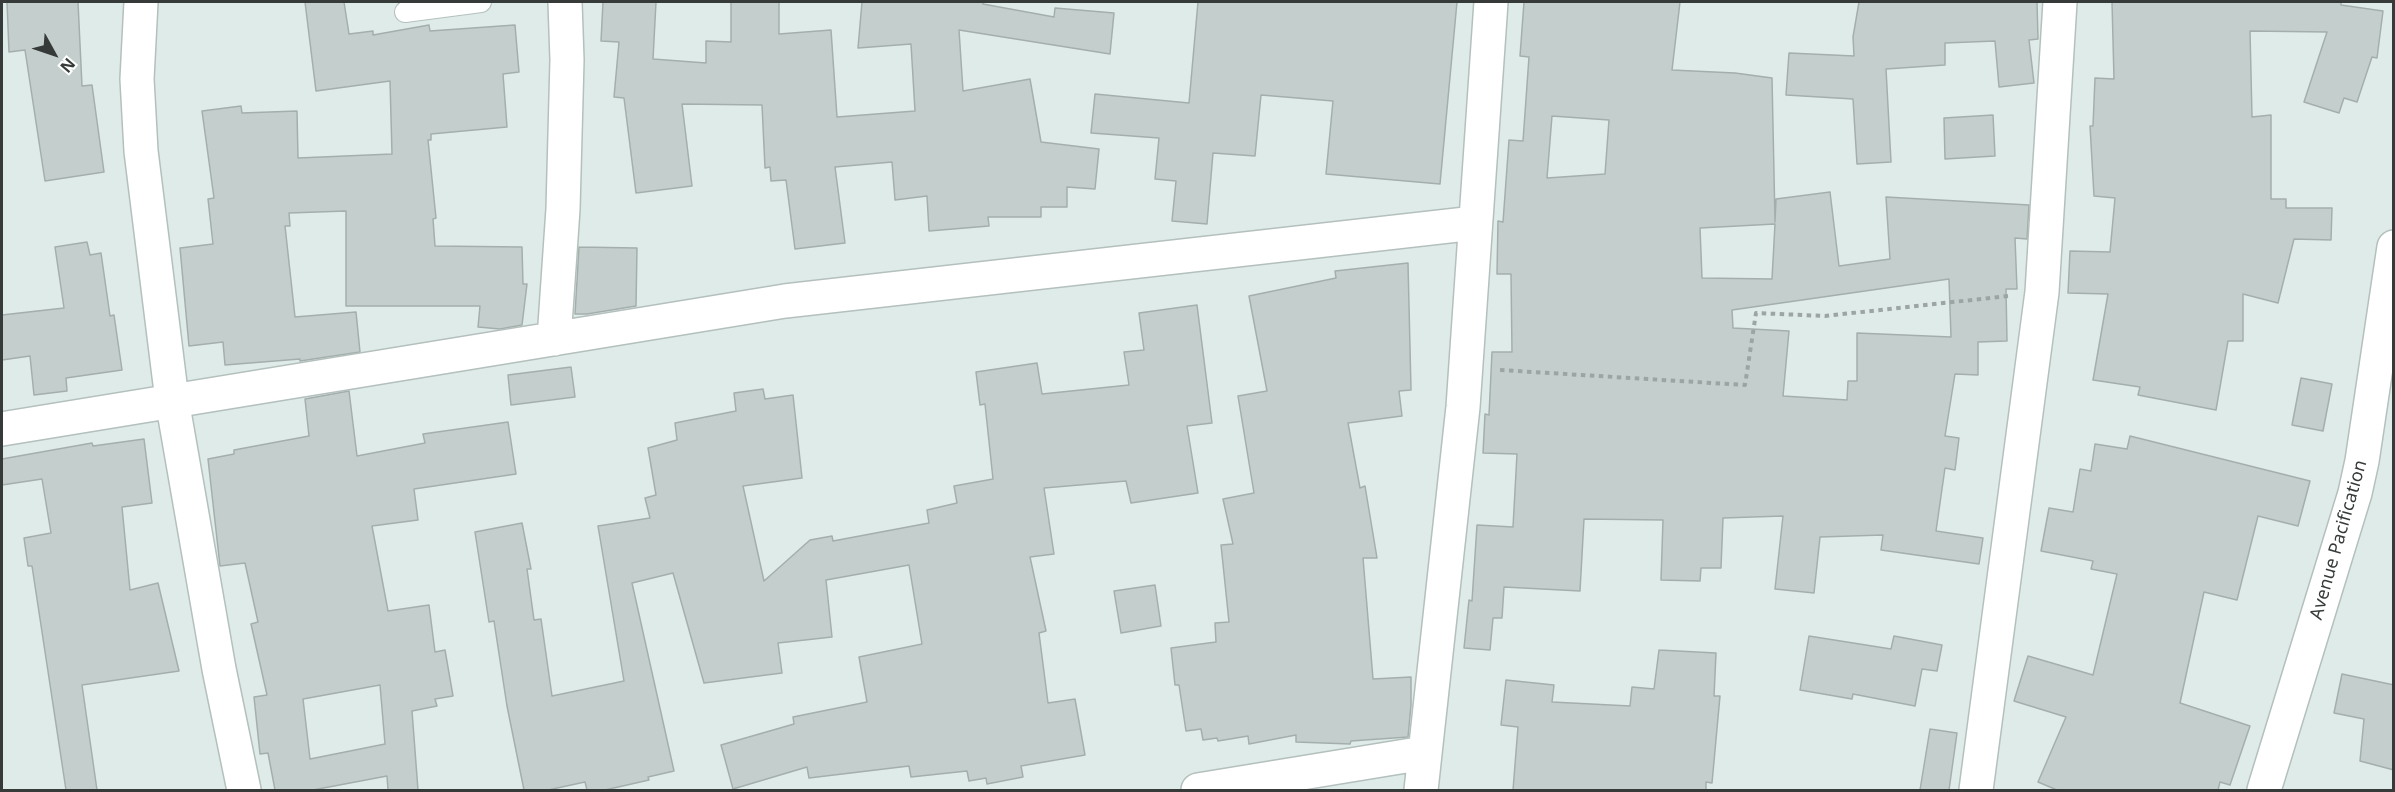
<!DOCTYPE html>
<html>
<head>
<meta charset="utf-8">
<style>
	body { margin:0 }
	#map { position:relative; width:2395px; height:792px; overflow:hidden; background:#dfebe9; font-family:"Noto Sans",sans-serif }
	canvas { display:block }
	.frame { position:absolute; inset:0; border:3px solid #363b3a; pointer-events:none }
	.north { position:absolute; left:24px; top:24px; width:60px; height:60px; -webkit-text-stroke:4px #fff; paint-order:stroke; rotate:130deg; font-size:16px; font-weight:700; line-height:24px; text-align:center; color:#363b3a }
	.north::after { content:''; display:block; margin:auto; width:21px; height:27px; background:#363b3a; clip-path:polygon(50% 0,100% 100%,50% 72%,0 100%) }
</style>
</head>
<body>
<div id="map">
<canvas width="2395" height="792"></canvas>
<div class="frame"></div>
<div class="north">N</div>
</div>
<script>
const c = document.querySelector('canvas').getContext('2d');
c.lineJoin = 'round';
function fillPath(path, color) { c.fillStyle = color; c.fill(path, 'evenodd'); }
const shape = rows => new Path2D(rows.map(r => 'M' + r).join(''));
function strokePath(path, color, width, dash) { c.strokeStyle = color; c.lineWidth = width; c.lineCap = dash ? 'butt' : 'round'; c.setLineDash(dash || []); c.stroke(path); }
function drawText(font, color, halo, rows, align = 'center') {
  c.font = font + ' "Noto Sans",sans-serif'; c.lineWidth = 5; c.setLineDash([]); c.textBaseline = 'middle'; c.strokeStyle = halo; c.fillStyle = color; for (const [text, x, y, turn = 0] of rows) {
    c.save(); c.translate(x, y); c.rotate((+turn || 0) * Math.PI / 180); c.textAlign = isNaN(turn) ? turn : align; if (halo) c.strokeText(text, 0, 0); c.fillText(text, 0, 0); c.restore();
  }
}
const building = shape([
	[7,2,78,2,82,86,92,85,104,172,45,181,25,50,9,52,7,2],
	[305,2,344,2,349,34,373,31,373,35,429,25,430,31,515,25,519,72,503,74,507,127,431,134,431,140,428,140,436,218,433,219,435,246,522,247,523,284,527,284,522,325,500,329,478,327,480,306,346,306,346,211,289,213,290,226,285,226,295,317,356,312,360,352,300,361,300,359,225,365,223,342,189,346,180,248,213,244,208,199,214,198,202,111,241,106,242,113,297,111,298,158,392,154,390,81,316,91,305,2],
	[603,2,656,2,653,59,706,63,706,41,731,42,731,2,779,2,779,34,831,30,837,117,915,111,911,44,858,48,862,2,983,2,983,4,1054,17,1055,8,1114,13,1110,54,959,30,963,91,1030,79,1041,142,1099,149,1095,189,1067,187,1067,207,1041,207,1041,217,988,217,989,226,929,231,927,196,895,200,892,162,835,167,845,243,795,249,786,180,771,181,770,167,765,168,762,105,682,104,692,186,636,193,624,98,614,97,619,42,601,41,603,2],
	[1198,2,1457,2,1440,184,1326,174,1333,101,1261,95,1255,156,1213,153,1207,224,1172,221,1176,181,1155,179,1159,138,1091,133,1095,94,1189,103,1198,2],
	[1524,2,1680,2,1672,70,1735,73,1772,78,1775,222,1776,199,1830,192,1839,266,1890,259,1886,197,2029,205,2027,239,2015,238,2017,289,2006,289,2007,341,1978,342,1978,375,1955,374,1945,436,1959,438,1955,470,1945,468,1936,531,1983,538,1979,564,1881,550,1883,535,1820,537,1814,593,1775,589,1783,516,1723,518,1721,568,1701,568,1700,581,1661,580,1663,520,1584,519,1580,591,1504,587,1502,618,1493,618,1490,650,1464,648,1469,600,1472,601,1477,525,1513,527,1517,454,1483,453,1485,414,1489,415,1492,352,1512,352,1511,274,1497,274,1498,221,1503,222,1509,140,1523,141,1529,57,1520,56,1524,2],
	[1552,116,1609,120,1605,174,1547,178,1552,116],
	[1775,224,1772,279,1702,278,1700,228,1775,224],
	[1949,279,1951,337,1857,333,1857,381,1848,381,1847,400,1783,396,1789,331,1733,328,1732,310,1949,279],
	[1859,2,2037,2,2038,39,2029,40,2034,83,1999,87,1995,41,1945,43,1945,65,1886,69,1891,162,1857,164,1853,99,1786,95,1789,53,1854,56,1853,37,1859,2],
	[2112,2,2341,2,2341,5,2383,11,2377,58,2372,57,2357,102,2344,98,2339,113,2304,102,2327,32,2250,31,2252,117,2271,115,2271,199,2286,199,2286,208,2332,208,2331,240,2294,239,2278,303,2243,294,2243,341,2228,341,2216,410,2138,395,2140,387,2093,380,2108,294,2068,293,2070,251,2110,252,2115,198,2094,196,2090,126,2093,126,2095,78,2114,79,2112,2],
	[1993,115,1995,156,1945,159,1944,118,1993,115],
	[87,242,90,255,101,253,110,316,114,315,122,370,66,378,67,391,34,395,30,356,2,360,2,315,64,308,55,247,87,242],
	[579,247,637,248,636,306,587,314,575,314,579,247],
	[1408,263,1411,390,1399,391,1402,416,1348,423,1360,488,1365,486,1377,558,1363,558,1373,679,1411,677,1411,705,1408,737,1351,741,1350,744,1296,742,1296,735,1249,744,1248,736,1218,741,1217,738,1203,740,1201,729,1186,731,1179,685,1175,685,1171,648,1216,642,1215,623,1229,622,1221,545,1233,544,1223,499,1254,493,1238,396,1267,391,1249,296,1336,278,1335,271,1408,263],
	[1197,305,1212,423,1187,426,1198,493,1131,503,1126,481,1044,488,1054,554,1030,557,1046,631,1039,633,1048,703,1075,699,1085,755,1021,766,1023,777,987,784,986,778,969,781,967,771,911,777,909,766,809,778,807,767,733,789,721,745,794,724,793,717,867,702,859,657,922,644,909,565,826,580,832,637,778,643,782,673,704,683,673,573,632,583,674,771,648,777,649,780,605,790,587,790,585,782,548,790,524,790,507,706,494,621,489,622,475,532,522,523,531,569,527,569,534,620,541,619,552,696,624,681,598,526,650,518,645,498,656,495,648,448,677,440,675,423,736,411,734,393,763,389,765,399,793,395,802,478,743,486,764,581,810,540,832,536,833,541,929,523,927,510,957,503,954,486,993,479,985,404,980,405,976,372,1037,363,1042,394,1129,385,1124,352,1144,350,1139,313,1197,305],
	[571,367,575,397,511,405,508,375,571,367],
	[2301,378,2332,384,2323,431,2292,425,2301,378],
	[349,391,357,456,425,443,423,434,508,422,516,474,414,489,418,520,372,526,388,611,429,605,435,652,445,650,453,696,435,699,437,706,412,711,418,790,388,790,387,776,313,790,275,790,268,753,260,754,254,697,267,695,251,624,258,622,245,563,220,566,208,459,234,454,234,450,309,436,305,399,349,391],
	[380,685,385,744,310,759,303,699,380,685],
	[2130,436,2310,481,2298,526,2258,516,2237,600,2204,592,2180,703,2250,726,2230,785,2220,782,2218,790,2057,790,2038,782,2066,717,2014,701,2028,656,2093,675,2117,574,2091,569,2093,561,2041,551,2049,508,2073,512,2080,469,2091,471,2095,444,2127,449,2130,436],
	[144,439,152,503,122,507,130,590,158,583,179,671,82,685,97,790,66,790,32,566,28,566,24,538,51,533,42,479,2,485,2,459,92,443,93,446,144,439],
	[1155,585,1161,626,1121,633,1114,591,1155,585],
	[1809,636,1891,649,1894,636,1942,645,1937,671,1922,669,1915,706,1853,694,1852,699,1800,690,1809,636],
	[1659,650,1716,653,1714,696,1720,696,1712,783,1706,782,1706,790,1513,790,1518,727,1501,725,1506,680,1554,685,1552,702,1630,706,1632,687,1654,689,1659,650],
	[2342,674,2394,685,2394,770,2360,761,2364,719,2334,713,2342,674],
	[1930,729,1957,733,1949,790,1920,790,1930,729]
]);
const path = shape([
	[1500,370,1745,385,1756,313,1825,316,2008,296]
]);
const lane = shape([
	[405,12,481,2]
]);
const street = shape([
	[141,2,137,79,141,151,172,400,219,669,244,790],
	[554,339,563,209,567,60,565,2],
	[2,429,785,301,1475,223],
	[1198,790,1424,753],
	[1421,790,1463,407,1491,2],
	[1976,790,2042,292,2060,2],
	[2264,790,2355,493,2362,461,2394,247]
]);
const streetNames = [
	["Avenue Pacification",2339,540,-74]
];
fillPath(building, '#c4cfcd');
strokePath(building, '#a4afad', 1.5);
strokePath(lane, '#b4c0bd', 22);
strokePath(street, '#b4c0bd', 36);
strokePath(path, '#9ca5a4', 4, [4.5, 4.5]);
strokePath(lane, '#fff', 20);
strokePath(street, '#fff', 33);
drawText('18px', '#363b3a', '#fff', streetNames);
</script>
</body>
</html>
